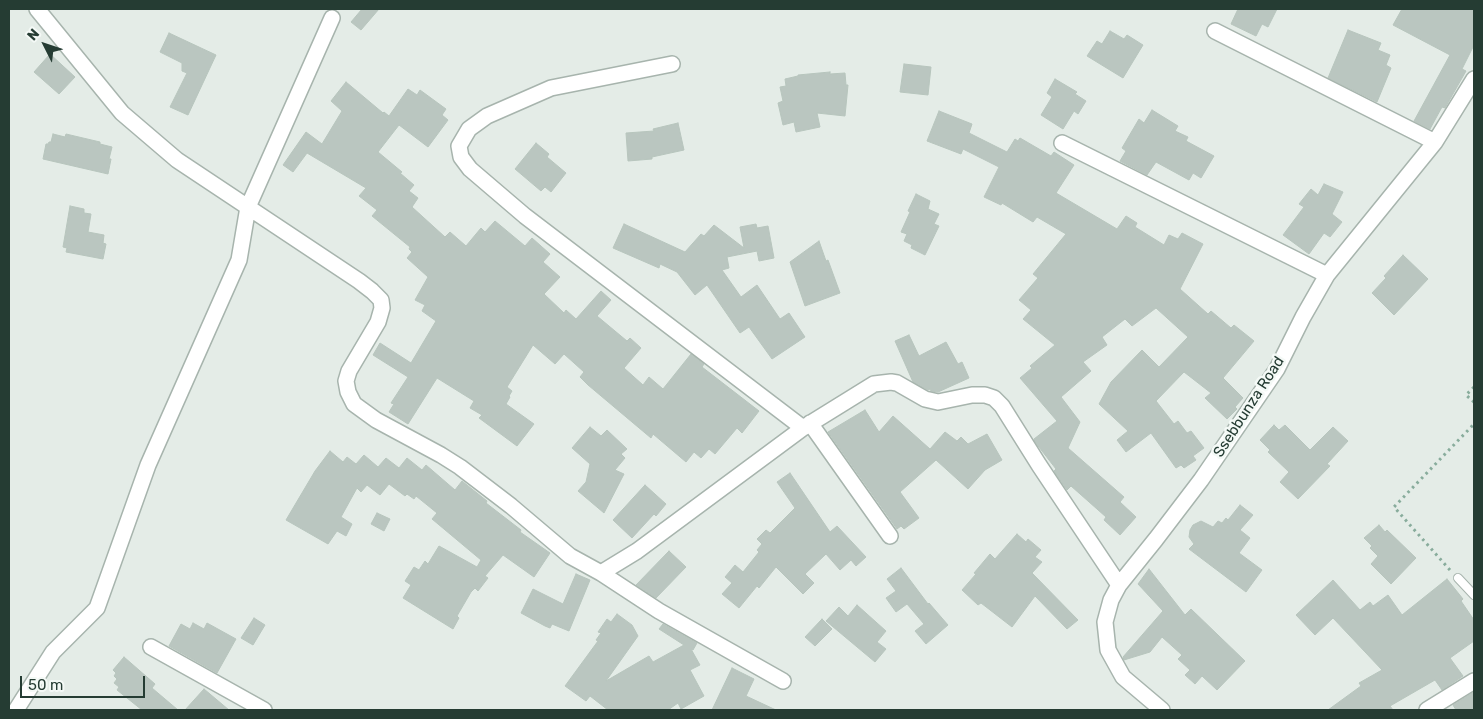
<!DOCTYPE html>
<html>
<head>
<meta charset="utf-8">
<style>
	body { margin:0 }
	#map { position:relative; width:1483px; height:719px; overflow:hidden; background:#e4ece7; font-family:Rubik,sans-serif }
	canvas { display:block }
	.frame { position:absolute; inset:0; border:10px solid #253c33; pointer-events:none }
	.north { position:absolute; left:20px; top:20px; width:50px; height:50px; -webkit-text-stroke:4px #f4f9f6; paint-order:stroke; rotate:311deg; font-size:14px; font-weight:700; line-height:20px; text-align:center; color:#253c33 }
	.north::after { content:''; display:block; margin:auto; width:18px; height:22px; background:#253c33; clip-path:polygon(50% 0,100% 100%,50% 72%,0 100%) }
	.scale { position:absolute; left:20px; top:676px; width:125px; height:22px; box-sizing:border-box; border:2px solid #253c33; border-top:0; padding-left:6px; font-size:15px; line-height:18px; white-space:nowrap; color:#253c33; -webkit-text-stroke:4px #f4f9f6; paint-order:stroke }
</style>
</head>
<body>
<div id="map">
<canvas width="1483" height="719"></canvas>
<div class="frame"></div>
<div class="north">N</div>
<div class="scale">50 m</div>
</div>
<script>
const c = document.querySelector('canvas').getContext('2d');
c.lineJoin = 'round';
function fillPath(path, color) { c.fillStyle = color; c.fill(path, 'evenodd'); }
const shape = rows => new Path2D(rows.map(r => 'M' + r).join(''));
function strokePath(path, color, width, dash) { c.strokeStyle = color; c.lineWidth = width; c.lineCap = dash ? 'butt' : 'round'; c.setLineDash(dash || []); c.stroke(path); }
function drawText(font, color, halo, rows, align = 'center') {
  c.font = font + ' Rubik,sans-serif'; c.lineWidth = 5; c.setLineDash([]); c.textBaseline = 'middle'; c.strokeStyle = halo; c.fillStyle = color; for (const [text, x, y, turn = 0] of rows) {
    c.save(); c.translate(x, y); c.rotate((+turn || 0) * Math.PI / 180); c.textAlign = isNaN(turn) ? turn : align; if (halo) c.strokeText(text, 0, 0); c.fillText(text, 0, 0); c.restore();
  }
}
const building = shape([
	[362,9,379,9,361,30,351,22,362,9],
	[1238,9,1277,9,1268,27,1262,24,1256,36,1231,24,1238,9],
	[1402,9,1474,9,1474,45,1462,69,1466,71,1445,108,1442,107,1430,129,1414,121,1450,55,1393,25,1402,9],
	[1348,30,1381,43,1378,50,1390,55,1386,65,1391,68,1377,102,1328,78,1348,30],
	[1110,31,1124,39,1127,35,1143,45,1123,78,1087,56,1097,41,1102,44,1110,31],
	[169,33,216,55,188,115,170,107,187,73,182,71,182,63,160,52,169,33],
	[50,54,75,77,59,94,34,72,50,54],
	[904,64,931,67,928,95,900,92,904,64],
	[830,72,830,74,845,73,846,85,848,85,845,116,817,113,820,127,796,132,794,122,783,125,778,103,783,101,780,87,786,86,785,79,798,76,798,75,830,72],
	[1055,79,1077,92,1075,94,1086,101,1078,114,1074,111,1063,129,1041,115,1052,97,1047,93,1055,79],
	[346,82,383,113,384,112,389,116,408,89,417,95,420,90,446,109,442,115,448,120,428,147,399,125,378,152,402,172,400,173,414,185,409,191,418,198,412,207,445,237,450,232,466,246,481,228,485,232,495,221,525,246,532,238,550,254,543,262,560,277,544,294,564,313,566,310,576,319,601,291,611,300,597,316,627,341,630,338,641,348,624,368,643,385,649,377,663,389,691,354,704,364,702,367,759,411,742,433,737,428,715,454,709,449,701,458,694,452,686,462,653,434,651,438,588,385,580,377,584,372,564,354,555,364,533,345,507,387,512,391,509,396,510,397,506,404,534,424,517,446,479,418,482,415,470,408,474,401,437,378,408,424,389,412,394,404,391,403,408,377,373,355,380,343,411,363,436,321,422,311,425,305,415,300,428,277,407,258,412,252,409,249,410,247,372,216,377,210,359,196,366,188,307,153,293,172,283,165,306,132,322,144,342,111,331,101,346,82],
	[1152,110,1178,126,1175,131,1188,137,1186,141,1214,156,1201,178,1193,173,1189,180,1156,162,1147,175,1120,161,1126,151,1122,148,1139,119,1144,123,1152,110],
	[939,111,972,124,969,133,1007,152,1015,139,1018,141,1020,138,1051,156,1054,152,1074,165,1056,193,1117,229,1126,216,1137,223,1135,227,1164,245,1169,235,1178,239,1182,233,1203,244,1180,289,1208,314,1211,311,1231,328,1234,325,1254,341,1223,378,1243,398,1235,407,1237,409,1227,419,1205,398,1211,393,1184,372,1156,401,1174,424,1178,421,1187,433,1191,431,1204,448,1193,456,1196,460,1184,468,1181,465,1176,468,1151,433,1126,452,1117,440,1128,431,1099,404,1111,382,1142,350,1159,367,1188,337,1156,308,1132,326,1125,319,1102,337,1107,345,1083,362,1091,371,1061,397,1080,422,1068,448,1124,497,1120,502,1136,517,1120,535,1104,520,1106,517,1071,486,1067,490,1054,471,1056,469,1035,442,1034,439,1057,421,1020,378,1032,368,1030,366,1055,345,1023,319,1031,310,1019,300,1038,278,1033,274,1066,234,1037,217,1033,222,1002,203,1001,205,984,197,999,167,963,149,961,154,927,141,939,111],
	[678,123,684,150,652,157,652,159,628,161,626,133,654,131,653,129,678,123],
	[53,134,65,137,66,134,100,142,100,144,112,147,109,159,111,159,108,174,43,159,46,144,48,144,49,142,51,142,53,134],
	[536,143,549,154,547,157,566,173,551,192,545,187,541,191,515,169,536,143],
	[1324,184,1343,192,1332,214,1342,222,1330,237,1324,233,1309,254,1283,235,1304,207,1299,204,1311,189,1318,195,1324,184],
	[916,194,930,201,928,209,939,214,934,224,939,226,925,255,911,248,912,245,904,241,907,234,901,232,910,212,908,211,916,194],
	[70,206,84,209,84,213,91,214,88,232,104,235,103,243,106,244,103,259,66,252,67,248,63,247,70,206],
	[624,224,685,252,701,234,704,236,714,225,744,248,740,227,756,224,757,228,768,226,774,258,759,261,757,251,727,257,729,268,722,270,741,297,757,285,780,319,789,313,805,337,772,359,749,327,740,333,707,285,695,295,677,272,660,264,659,268,613,248,624,224],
	[819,241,826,261,828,260,840,293,805,306,790,262,819,241],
	[1403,255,1428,279,1394,315,1372,293,1386,278,1384,276,1403,255],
	[909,335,919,356,946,342,958,364,962,362,969,378,938,392,931,391,930,389,928,390,913,382,895,341,909,335],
	[865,410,879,432,893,416,930,449,945,432,957,441,961,437,968,444,987,434,1002,460,985,470,968,489,936,460,900,492,919,518,904,529,901,526,897,529,828,432,865,410],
	[1274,425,1279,430,1285,425,1310,450,1333,427,1348,441,1327,464,1330,466,1298,499,1280,482,1289,472,1268,452,1270,450,1260,440,1274,425],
	[590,427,601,436,607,430,627,449,621,454,625,458,615,470,624,474,604,513,578,491,586,482,590,464,572,448,590,427],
	[330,451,343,462,347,457,356,464,364,455,378,467,386,458,399,468,407,458,422,470,426,465,455,490,462,481,487,501,486,503,521,530,520,532,550,553,534,577,503,555,485,576,488,578,478,591,475,588,471,592,457,616,459,618,453,629,403,598,411,585,405,581,414,567,419,570,425,561,428,564,439,546,477,567,481,560,432,519,437,513,416,496,414,499,407,494,405,496,389,484,380,495,367,485,361,492,357,488,341,517,352,524,346,536,337,531,328,544,286,520,315,471,330,451],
	[790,473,830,532,837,526,866,557,856,566,851,560,840,570,826,554,805,574,814,583,803,594,776,567,759,588,757,586,739,608,722,594,732,583,725,577,735,565,743,572,759,552,757,550,762,544,757,539,766,530,770,533,795,508,777,482,790,473],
	[645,485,666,504,656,516,654,514,632,538,613,520,645,485],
	[1240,505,1253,515,1240,530,1250,538,1239,553,1262,570,1246,592,1189,549,1194,544,1189,537,1190,530,1193,525,1201,521,1213,527,1218,521,1222,523,1226,518,1228,520,1240,505],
	[377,513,390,519,384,531,371,524,377,513],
	[1379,525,1385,532,1387,530,1416,558,1391,584,1371,564,1378,556,1370,548,1372,546,1364,538,1379,525],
	[1017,534,1026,542,1028,539,1041,550,1035,557,1042,562,1032,573,1078,620,1067,629,1035,596,1012,627,981,603,978,605,962,590,976,574,974,573,990,554,995,559,1017,534],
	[669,551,686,567,656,598,636,585,669,551],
	[901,568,928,604,929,603,948,625,926,644,915,631,924,624,907,604,896,612,886,598,896,591,887,579,901,568],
	[1149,569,1185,615,1191,609,1245,661,1217,690,1202,676,1195,684,1185,675,1190,670,1178,659,1182,655,1162,637,1150,652,1124,660,1123,657,1163,611,1138,584,1149,569],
	[576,574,590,580,569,631,552,624,550,628,545,626,521,613,533,589,563,604,576,574],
	[1447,579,1463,599,1461,601,1474,620,1474,641,1450,658,1463,676,1442,690,1435,680,1390,706,1393,710,1328,710,1361,686,1359,683,1382,670,1333,618,1315,635,1296,615,1333,580,1360,610,1370,602,1373,606,1388,595,1402,615,1447,579],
	[857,605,886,631,877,642,886,649,875,662,826,621,839,607,848,616,857,605],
	[617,614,632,625,638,636,606,681,649,656,653,662,684,645,659,629,663,624,697,643,693,650,691,649,700,665,690,670,704,696,681,709,678,703,668,710,608,710,590,696,586,701,565,686,598,641,596,640,601,633,598,632,607,619,611,622,617,614],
	[254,618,265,625,253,645,241,638,254,618],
	[822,619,832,629,815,646,805,637,822,619],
	[193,623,204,629,207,623,236,639,217,673,169,646,181,624,190,629,193,623],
	[124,657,155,684,152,688,178,710,142,710,117,690,119,687,114,683,117,679,114,676,116,673,113,670,124,657],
	[732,668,754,679,746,696,776,710,712,710,732,668],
	[204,689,229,710,185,710,204,689],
	[1474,692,1474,710,1456,710,1453,705,1474,692]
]);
const path = shape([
	[1474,387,1466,395,1474,402],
	[1450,570,1394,507,1474,424]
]);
const lane = shape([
	[1458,578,1474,595]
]);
const street = shape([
	[37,9,122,113,177,160,359,281,372,291,381,300,382,308,378,322,349,371,346,381,348,392,354,404,376,420,441,455,460,467,511,506,570,556,601,573,637,551,803,428,874,384,891,382,897,383,925,399,938,402,972,395,985,395,994,398,1002,406,1039,465,1119,585],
	[1215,31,1435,142],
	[672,64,551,88,487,116,469,129,459,146,461,157,470,169,525,216,803,428],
	[1062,143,1327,275],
	[810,423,890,536],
	[601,573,659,611,783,681],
	[151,647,264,710],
	[16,710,53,652,97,608,148,465,239,260,248,207,332,18],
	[1162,710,1123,677,1108,650,1105,622,1111,600,1119,585,1156,539,1201,480,1277,369,1303,317,1327,275,1435,142,1474,79],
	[1427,710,1474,681]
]);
const streetNames = [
	["Ssebbunza Road",1249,407,-57]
];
fillPath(building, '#bac6c0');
strokePath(building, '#b7c5bd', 1);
strokePath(lane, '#a7b4ad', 10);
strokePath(street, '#a7b4ad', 18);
strokePath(path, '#88ac9c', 3, [2.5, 4]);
strokePath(lane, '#fff', 8);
strokePath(street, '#fff', 15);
drawText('15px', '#253c33', '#f4f9f6', streetNames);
</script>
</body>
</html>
